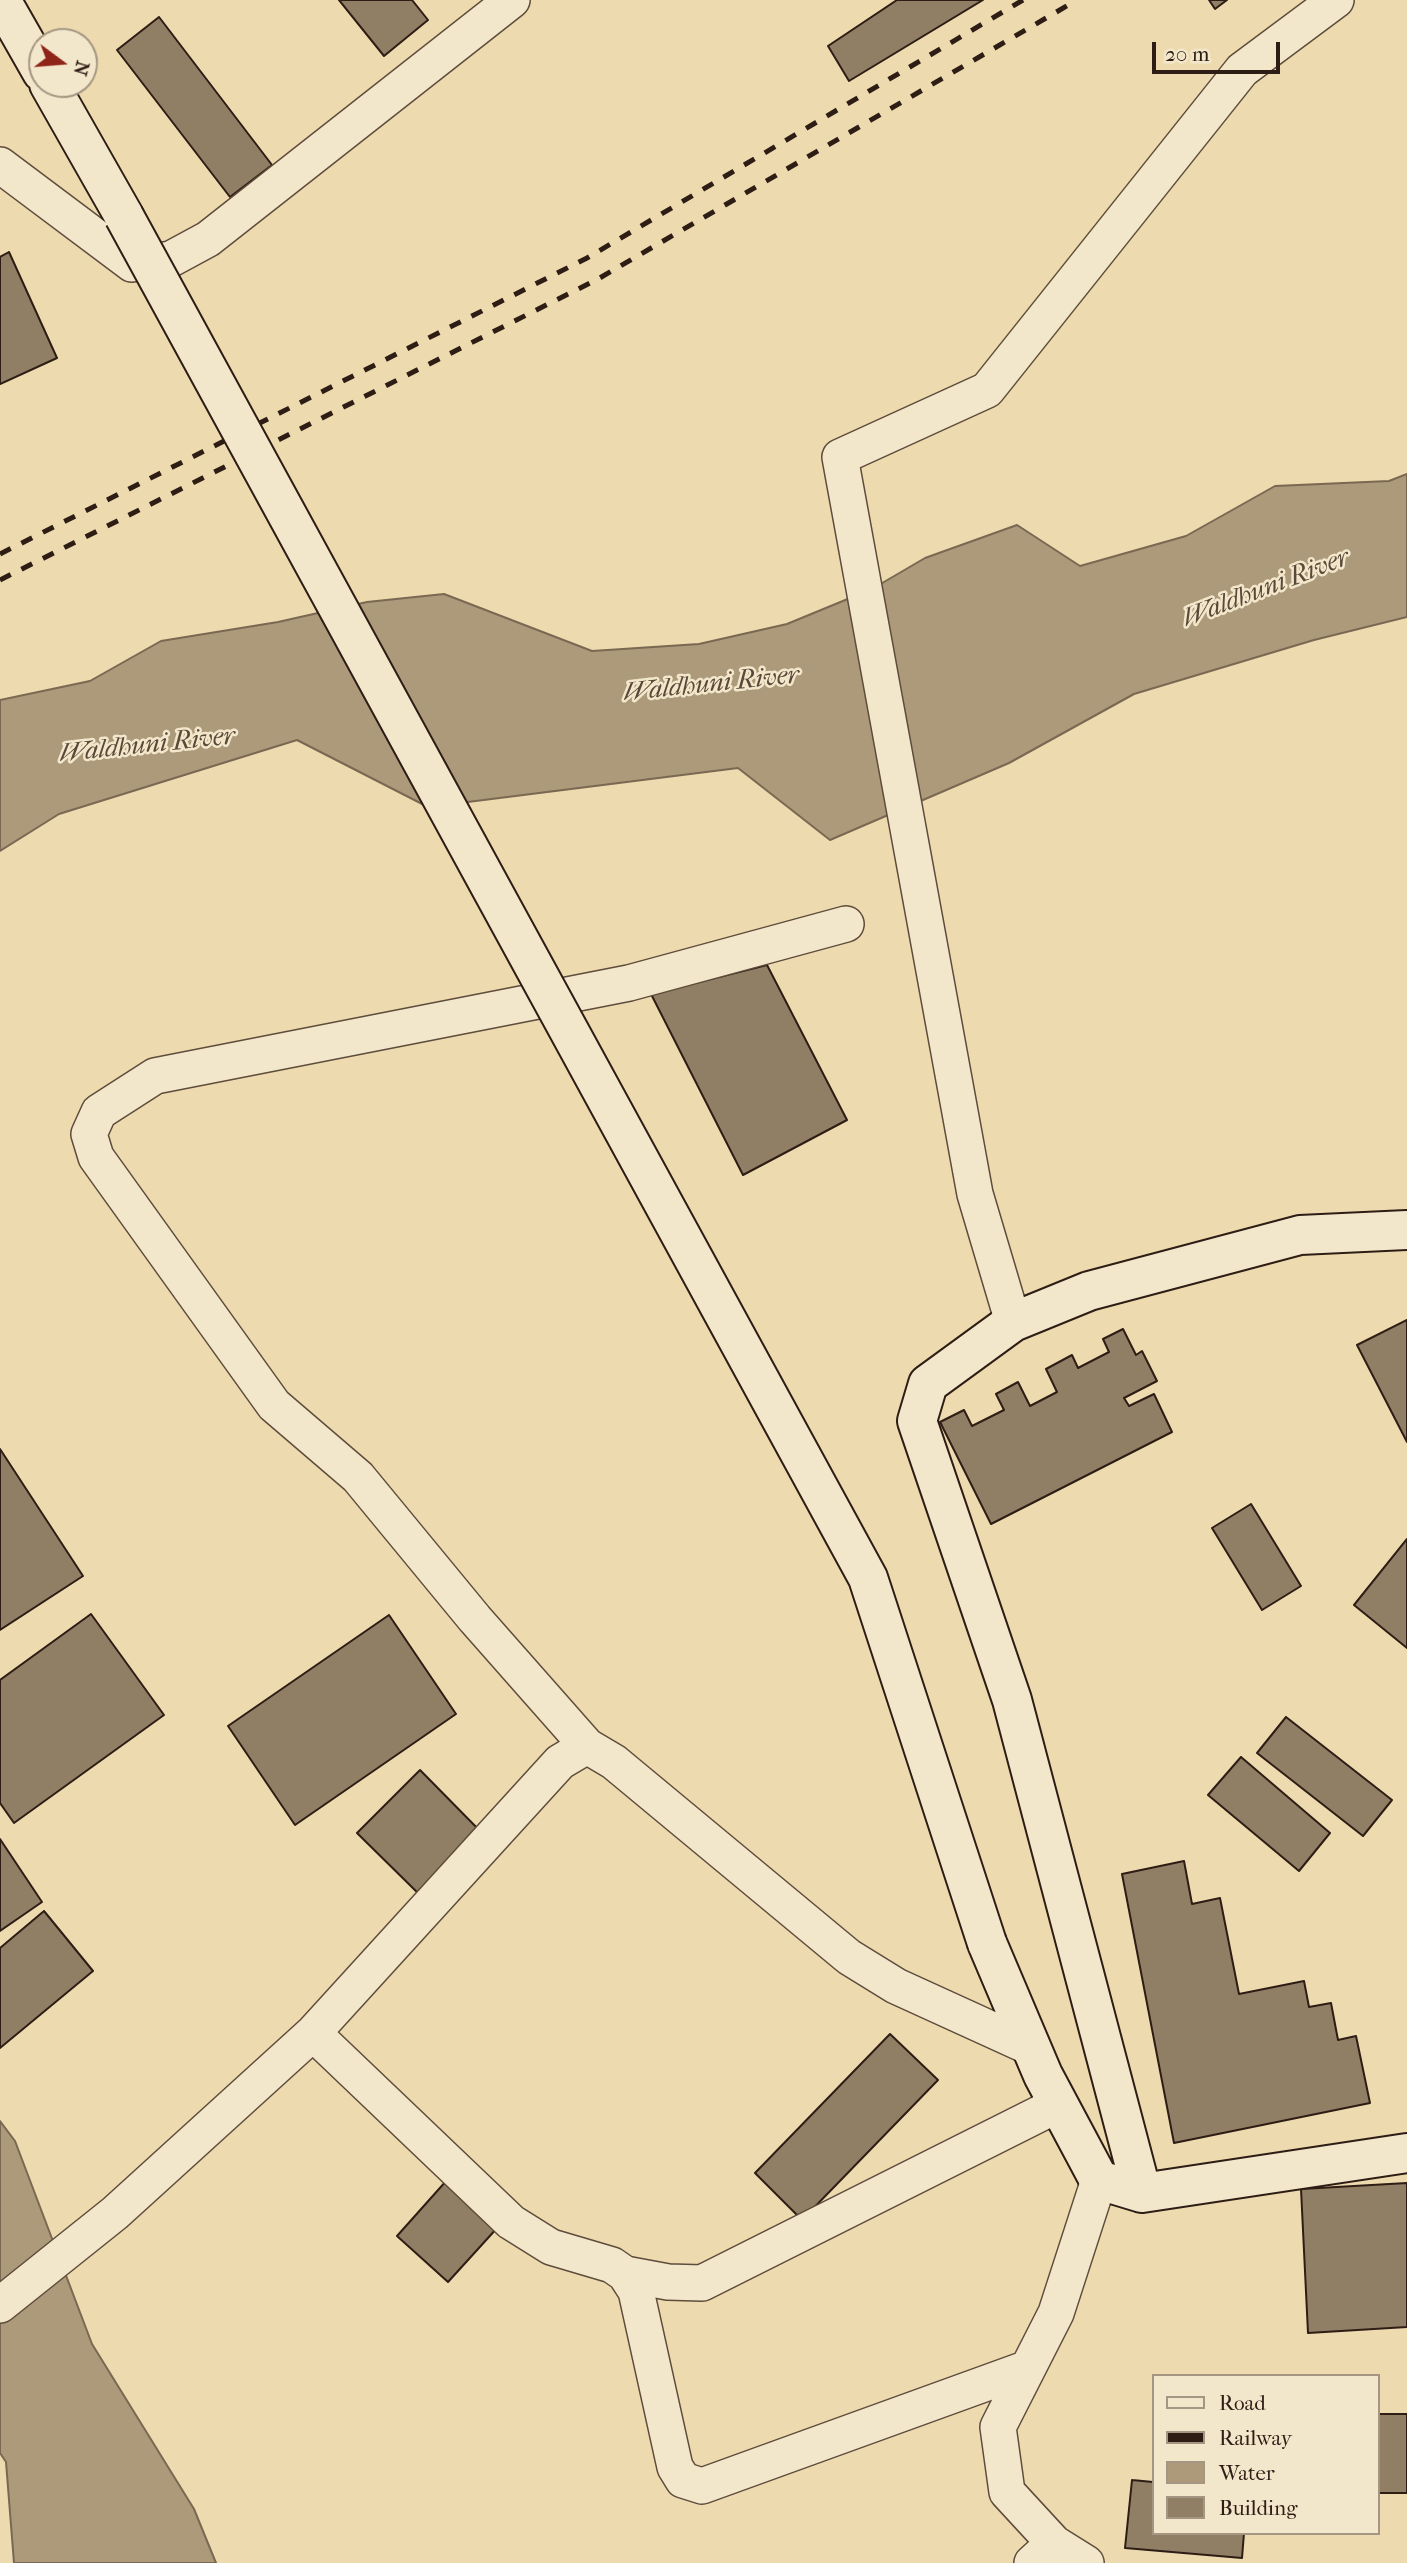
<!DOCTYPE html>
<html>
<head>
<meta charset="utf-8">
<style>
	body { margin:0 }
	#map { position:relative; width:1407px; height:2563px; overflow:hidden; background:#eddaaf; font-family:"IM FELL French Canon",serif }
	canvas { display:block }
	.legend { position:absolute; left:1152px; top:2374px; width:228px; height:161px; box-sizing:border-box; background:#f3e7cb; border:2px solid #a49682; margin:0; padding:9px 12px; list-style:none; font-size:21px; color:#2e1d15 }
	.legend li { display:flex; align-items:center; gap:14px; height:35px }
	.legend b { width:35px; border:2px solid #a49682 }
	.north { position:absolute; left:28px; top:28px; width:70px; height:70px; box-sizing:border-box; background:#f3e7cb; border:2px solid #a49682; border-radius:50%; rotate:106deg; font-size:19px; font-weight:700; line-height:28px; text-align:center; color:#2e1d15 }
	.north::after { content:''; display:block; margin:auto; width:24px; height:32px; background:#8f2418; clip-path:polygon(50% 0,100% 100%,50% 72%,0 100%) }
	.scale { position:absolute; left:1152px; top:42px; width:128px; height:32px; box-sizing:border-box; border:4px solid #2e1d15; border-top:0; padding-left:9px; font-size:21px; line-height:24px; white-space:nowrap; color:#2e1d15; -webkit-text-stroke:5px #f3e7cb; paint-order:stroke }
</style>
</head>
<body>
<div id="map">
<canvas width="1407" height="2563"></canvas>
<ul class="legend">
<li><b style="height:9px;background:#f3e7cb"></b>Road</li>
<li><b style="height:9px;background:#2e1d15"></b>Railway</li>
<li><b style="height:19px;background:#ac9a7b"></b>Water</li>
<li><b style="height:19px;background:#917f65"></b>Building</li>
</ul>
<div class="north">N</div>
<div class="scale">20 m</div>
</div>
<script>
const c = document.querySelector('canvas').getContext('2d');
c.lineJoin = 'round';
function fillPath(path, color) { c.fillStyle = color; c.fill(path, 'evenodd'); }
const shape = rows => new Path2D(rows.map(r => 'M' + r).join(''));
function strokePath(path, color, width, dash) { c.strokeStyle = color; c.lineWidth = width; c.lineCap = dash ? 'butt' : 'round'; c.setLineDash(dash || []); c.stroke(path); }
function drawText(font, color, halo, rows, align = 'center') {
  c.font = font + ' "IM FELL French Canon",serif'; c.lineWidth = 5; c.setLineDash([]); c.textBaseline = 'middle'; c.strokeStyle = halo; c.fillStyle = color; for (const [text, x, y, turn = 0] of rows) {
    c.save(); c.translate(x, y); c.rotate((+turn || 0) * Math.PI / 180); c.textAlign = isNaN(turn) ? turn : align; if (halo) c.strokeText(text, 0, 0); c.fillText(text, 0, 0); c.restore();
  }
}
const water = shape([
	[1407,474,1407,617,1314,640,1134,694,1009,763,830,840,738,768,428,807,297,740,59,814,0,851,0,700,90,681,161,641,278,622,367,602,444,594,592,651,699,644,787,624,872,589,925,558,1017,525,1080,566,1186,536,1275,486,1389,481,1407,474],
	[0,2121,15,2141,92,2344,194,2509,216,2563,14,2563,6,2462,0,2453,0,2121]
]);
const building = shape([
	[339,0,412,0,428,20,384,56,339,0],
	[897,0,983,0,849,81,828,46,897,0],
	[1209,0,1227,0,1215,9,1209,0],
	[159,17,272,165,230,197,117,50,159,17],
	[9,252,57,358,0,384,0,257,9,252],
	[767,965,847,1120,743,1175,651,994,767,965],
	[1407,1320,1407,1442,1357,1345,1407,1320],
	[1123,1329,1136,1355,1142,1351,1157,1381,1124,1398,1129,1406,1154,1394,1172,1432,991,1524,940,1422,964,1410,972,1426,1004,1410,996,1394,1018,1382,1030,1406,1057,1392,1046,1369,1072,1355,1078,1368,1109,1352,1103,1339,1123,1329],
	[0,1449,83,1576,0,1630,0,1449],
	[1251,1504,1301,1586,1262,1610,1212,1528,1251,1504],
	[1407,1539,1407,1648,1354,1605,1407,1539],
	[91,1614,164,1715,14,1823,0,1803,0,1680,91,1614],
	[389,1615,456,1714,295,1825,228,1726,389,1615],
	[1286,1717,1392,1800,1363,1836,1257,1753,1286,1717],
	[1241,1757,1330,1833,1299,1871,1208,1795,1241,1757],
	[420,1770,486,1837,424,1899,357,1833,420,1770],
	[0,1839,42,1902,0,1931,0,1839],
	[1184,1861,1192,1904,1220,1898,1239,1994,1304,1981,1309,2007,1331,2003,1338,2040,1356,2036,1370,2103,1174,2143,1122,1874,1184,1861],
	[44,1911,93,1971,0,2048,0,1948,44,1911],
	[890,2034,938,2080,802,2220,755,2173,890,2034],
	[447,2180,498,2227,448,2282,397,2236,447,2180],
	[1407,2183,1407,2327,1308,2333,1301,2189,1407,2183],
	[1377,2414,1407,2414,1407,2493,1377,2493,1377,2414],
	[1132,2480,1153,2482,1153,2533,1244,2533,1242,2558,1125,2548,1132,2480]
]);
const street = shape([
	[0,165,132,264,171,259,208,239,512,0],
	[1013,1322,975,1194,840,457,987,390,1242,70,1336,0],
	[587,1746,475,1619,358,1477,274,1405,96,1157,89,1134,99,1112,155,1076,629,983,846,924],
	[313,2033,511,2222,551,2247,612,2265,625,2274,636,2291,675,2467,683,2480,702,2486,1028,2368],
	[625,2274,668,2282,702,2283,1059,2104],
	[0,2305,115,2213,313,2033,560,1762,587,1746,614,1762,849,1957,896,1986,1032,2048],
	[1032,2563,1054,2543],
	[1086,2563,1054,2543,1007,2492,998,2427,1056,2313,1099,2180]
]);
const secondary = shape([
	[1,0,42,72],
	[49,84,124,216],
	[987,1943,1043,2075,1099,2180,1142,2193,1407,2153],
	[1142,2193,1012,1700,917,1421,928,1384,1013,1322,1089,1291,1300,1235,1407,1230]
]);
const rail = shape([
	[0,554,587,258,1023,0],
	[0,580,598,279,1077,0]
]);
const secondaryBridge = shape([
	[124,216,868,1578,987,1943]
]);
const waterNames = [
	["Waldhuni River",1266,589,-21],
	["Waldhuni River",711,685,-6],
	["Waldhuni River",147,746,-6]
];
fillPath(water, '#ac9a7b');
strokePath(water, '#7a6852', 2);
fillPath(building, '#917f65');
strokePath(building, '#2e1d15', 2);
strokePath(street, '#5e4c3c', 38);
strokePath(secondary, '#2e1d15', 42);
strokePath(street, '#f3e7cb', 35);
strokePath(secondary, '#f3e7cb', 38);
strokePath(rail, '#2e1d15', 5, [12, 12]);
strokePath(secondaryBridge, '#2e1d15', 42, []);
strokePath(secondaryBridge, '#f3e7cb', 38);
drawText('italic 26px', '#5a4939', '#f3e7cb', waterNames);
</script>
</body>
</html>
